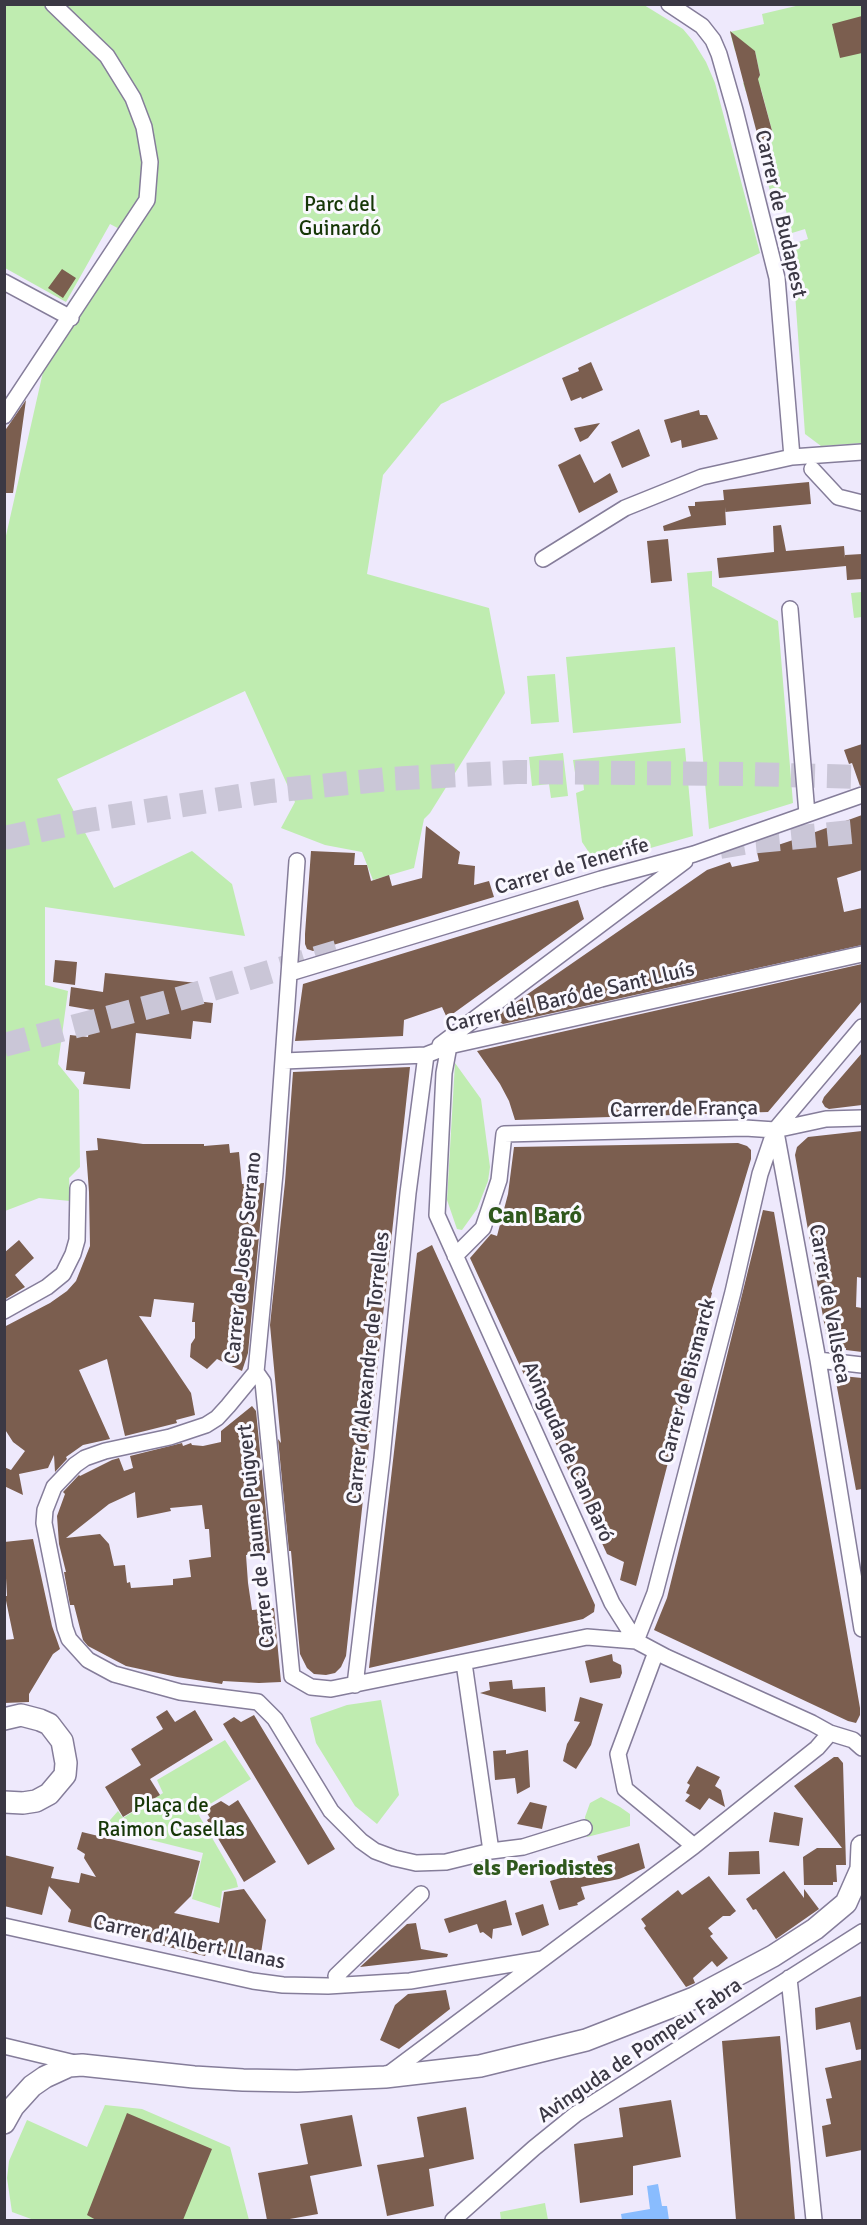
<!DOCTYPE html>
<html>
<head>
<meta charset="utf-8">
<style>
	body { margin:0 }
	#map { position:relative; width:867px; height:2225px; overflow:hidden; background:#eee9fc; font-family:Signika,sans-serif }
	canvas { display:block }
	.frame { position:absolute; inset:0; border:6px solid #3b3844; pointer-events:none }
</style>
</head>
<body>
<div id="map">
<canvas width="867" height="2225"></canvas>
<div class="frame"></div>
</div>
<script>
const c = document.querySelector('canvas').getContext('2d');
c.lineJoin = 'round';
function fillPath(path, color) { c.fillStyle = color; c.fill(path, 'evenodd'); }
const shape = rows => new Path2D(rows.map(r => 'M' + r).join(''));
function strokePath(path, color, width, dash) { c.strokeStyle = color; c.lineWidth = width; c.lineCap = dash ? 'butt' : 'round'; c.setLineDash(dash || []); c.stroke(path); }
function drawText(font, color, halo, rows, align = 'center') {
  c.font = font + ' Signika,sans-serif'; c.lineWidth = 6; c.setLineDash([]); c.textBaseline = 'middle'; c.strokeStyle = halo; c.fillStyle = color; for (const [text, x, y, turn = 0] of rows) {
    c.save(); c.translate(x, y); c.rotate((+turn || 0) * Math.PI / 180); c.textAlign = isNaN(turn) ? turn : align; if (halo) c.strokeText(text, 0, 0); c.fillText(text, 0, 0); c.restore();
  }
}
const green = shape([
	[5,5,644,5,683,29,693,41,706,62,715,83,760,253,441,404,383,475,367,574,489,608,505,693,430,813,424,819,414,868,373,880,362,852,325,845,281,828,295,802,245,691,57,779,114,888,192,851,232,884,245,936,45,907,45,985,68,991,58,1064,79,1090,80,1167,69,1178,70,1201,39,1198,5,1211,5,540,43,372,129,234,110,224,66,302,5,268],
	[800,5,862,5,862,443,821,446,805,434,795,293,783,247,808,239,805,229,792,233,785,207,774,210,759,141,774,138,761,89,746,92,743,83,756,80,760,75,755,51,747,47,735,51,730,32,764,24,762,14],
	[712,571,712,586,778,621,793,803,709,829,687,573],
	[862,592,862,617,854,618,851,593],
	[675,647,681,723,573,733,566,657],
	[555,674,559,722,531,724,527,676],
	[685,748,693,836,608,860,599,859,590,854,582,842,576,793,584,790,583,780,576,779,573,760],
	[563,753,568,796,551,798,549,784,532,786,529,757],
	[455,1063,481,1099,490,1167,488,1181,477,1209,462,1230,457,1229,447,1200],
	[381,1700,399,1795,377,1824,355,1806,316,1743,310,1718,347,1705],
	[225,1740,251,1779,197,1812,236,1879,238,1887,222,1891,220,1908,192,1899,203,1853,103,1828,118,1811,123,1818,163,1793,157,1780],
	[601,1797,620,1807,630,1814,630,1826,587,1837,585,1817,590,1803],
	[105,2105,142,2109,230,2147,249,2220,34,2220,12,2212,7,2178,9,2161,27,2120,87,2147],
	[545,2203,548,2220,501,2220,500,2212]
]);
const water = shape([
	[658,2184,662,2206,667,2206,669,2220,622,2220,621,2214,650,2209,647,2186]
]);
const building = shape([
	[862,16,862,53,840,58,832,24],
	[730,31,755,51,760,75,758,79,774,138,759,141],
	[62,269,76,278,63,298,48,288],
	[591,362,603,390,582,399,581,397,571,401,562,378,579,371,578,368],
	[26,400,13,493,4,493,4,432],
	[699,410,700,415,707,415,718,439,682,448,681,440,671,443,664,420],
	[600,423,588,438,580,442,574,428],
	[639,429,650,456,622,468,611,442],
	[580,454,594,483,610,473,618,492,579,513,558,465],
	[809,482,811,504,725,512,725,507,726,525,664,531,663,526,691,516,688,506,695,506,695,502,724,500,723,490],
	[781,525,786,551,844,546,845,558,845,555,862,554,862,579,847,580,846,566,719,578,717,558,774,552,773,526],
	[668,539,672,581,651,583,647,541],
	[862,744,862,785,860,786,852,763,849,764,844,750],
	[862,815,862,870,837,878,844,912,862,908,862,945,503,1024,493,1018,707,870,730,862,732,867,759,861,757,852,793,840,792,837,807,832,807,835],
	[426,826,460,852,458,864,475,866,474,885,489,881,494,897,313,951,307,949,305,944,305,934,311,851,355,853,354,865,367,865,371,881,389,875,392,886,422,878],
	[578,900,584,919,447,1018,442,1007,404,1020,403,1036,295,1041,303,984],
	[55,960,77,962,75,985,53,982],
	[862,964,862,1001,768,1112,515,1120,509,1101,500,1084,477,1051],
	[105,973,197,983,196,1001,213,1003,211,1023,193,1021,191,1039,136,1033,130,1089,83,1084,85,1072,66,1070,70,1035,88,1037,92,1010,69,1006,71,987,103,992],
	[862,1053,862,1105,829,1109,825,1107,822,1102,824,1097],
	[410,1067,346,1656,341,1667,335,1673,326,1675,314,1674,307,1668,300,1654,291,1551,289,1551,278,1439,281,1443,270,1325,285,1182,293,1072],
	[862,1131,862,1278,857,1277,856,1307,862,1308,862,1352,846,1350,846,1348,838,1347,839,1342,831,1342,832,1334,826,1334,795,1155,797,1147,808,1137],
	[97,1138,143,1144,204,1144,204,1146,229,1144,230,1153,239,1152,242,1184,264,1183,248,1353,242,1371,217,1359,207,1369,190,1357,191,1344,195,1338,195,1322,192,1322,194,1303,154,1299,151,1317,139,1316,191,1393,195,1415,176,1420,177,1423,125,1436,107,1359,79,1370,110,1439,83,1445,66,1457,67,1459,55,1472,54,1455,48,1468,19,1474,23,1495,4,1486,4,1467,11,1470,25,1451,13,1442,4,1428,4,1327,50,1303,67,1291,76,1281,90,1246,89,1192,86,1151,98,1150],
	[738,1143,747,1146,751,1150,751,1159,711,1292,712,1293,636,1586,620,1580,624,1562,607,1554,470,1258,491,1234,497,1236,508,1194,514,1147],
	[763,1210,774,1212,860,1708,860,1715,856,1723,848,1721,654,1630,667,1598],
	[19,1240,34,1258,15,1275,25,1287,4,1300,4,1253],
	[432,1245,595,1605,594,1612,583,1619,369,1668,417,1253],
	[842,1376,862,1378,862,1489,856,1490,836,1382],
	[252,1406,256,1411,270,1553,246,1555,248,1583,252,1610,274,1608,281,1682,259,1683,223,1681,222,1684,177,1677,126,1666,88,1646,83,1640,74,1605,70,1605,64,1572,66,1572,59,1544,57,1516,65,1494,63,1492,79,1475,80,1476,112,1460,119,1458,124,1471,133,1468,130,1456,182,1443,183,1446,191,1443,192,1445,203,1446,221,1442,221,1431],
	[135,1492,137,1518,171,1511,170,1508,202,1505,205,1529,209,1529,211,1557,189,1560,191,1577,173,1579,173,1585,131,1588,130,1582,127,1583,125,1565,114,1566,109,1544,100,1534,66,1538,109,1504],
	[33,1539,52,1626,60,1649,53,1654,29,1694,29,1702,4,1703,4,1640,14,1639,5,1596,7,1596,4,1542],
	[612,1654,613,1661,621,1665,622,1673,620,1678,590,1683,585,1661],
	[512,1680,513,1689,545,1687,546,1712,480,1693,490,1690,489,1682],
	[580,1697,603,1704,591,1745,576,1769,563,1761,567,1744,580,1722,574,1721],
	[167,1710,175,1722,195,1710,213,1740,150,1779,160,1795,123,1817,105,1787,141,1765,131,1749,163,1729,156,1717],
	[254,1715,335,1849,308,1865,223,1724,234,1717,241,1722],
	[506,1750,506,1754,528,1750,530,1787,517,1794,515,1778,495,1780,493,1751],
	[834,1757,838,1757,843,1763,846,1865,836,1865,837,1882,833,1882,833,1885,804,1885,803,1857,817,1848,842,1848,794,1786],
	[697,1766,720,1777,715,1786,721,1790,725,1807,709,1798,700,1810,685,1801,690,1795,686,1793,690,1785,687,1783],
	[238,1800,276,1862,244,1882,207,1820,210,1818,205,1810,221,1801,229,1806],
	[530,1802,547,1806,542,1829,517,1824],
	[774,1812,803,1818,799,1846,769,1842],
	[82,1832,200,1861,191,1896,174,1913,219,1923,224,1892,244,1889,266,1920,260,1960,207,1951,205,1956,68,1922,71,1910,49,1886,42,1915,4,1906,4,1855,54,1867,51,1878,79,1883,81,1873,96,1877,84,1858,85,1854,77,1849],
	[639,1843,645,1868,619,1879,581,1887,585,1899,577,1903,578,1905,559,1910,550,1881,600,1867,597,1856],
	[759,1851,760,1874,728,1875,729,1852],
	[784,1871,804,1898,804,1889,819,1909,776,1939,756,1909,753,1910,746,1899],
	[709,1876,736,1911,730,1916,723,1916,708,1928,713,1934,710,1936,728,1958,717,1967,712,1961,693,1978,695,1983,686,1987,644,1928,646,1926,641,1919,678,1890,682,1895],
	[506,1900,512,1925,493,1929,492,1939,483,1932,480,1933,477,1924,449,1933,444,1919],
	[543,1904,549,1925,522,1936,515,1913],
	[416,1923,421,1949,448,1954,447,1957,360,1967,407,1924],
	[446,1990,450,2009,399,2049,380,2040,395,2005,408,1994],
	[862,1996,862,2049,856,2050,850,2022,816,2030,815,2008],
	[780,2036,795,2220,736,2220,722,2041],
	[862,2060,862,2150,826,2157,822,2126,831,2124,826,2099,832,2098,825,2068],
	[671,2100,681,2157,633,2166,633,2195,580,2203,574,2144,623,2137,619,2108],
	[466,2107,474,2159,429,2169,434,2206,387,2216,377,2165,424,2157,417,2117],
	[127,2113,212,2149,183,2220,96,2220,87,2215],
	[352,2115,362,2166,310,2176,318,2214,284,2220,267,2220,258,2173,308,2164,300,2124]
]);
const primaryTunnel = shape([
	[4,838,89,820,271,791,388,779,517,772,747,774,862,777],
	[720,847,749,842,862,831],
	[4,1045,175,1000,337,952]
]);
const street = shape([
	[669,4,702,26,713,40,719,54,735,110,777,278,792,457],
	[4,282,71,318],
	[4,416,147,200,150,162,144,127,133,98,107,56,53,4],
	[812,469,838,497,862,503],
	[543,559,625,508,702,477,792,457,862,452],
	[790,609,807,814],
	[297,861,275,1173,256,1372,228,1406,217,1418,206,1425,170,1437,105,1451,85,1458,75,1465,54,1487,45,1510,44,1523,65,1628,69,1639,88,1660,114,1674,180,1692,258,1702,275,1719,331,1811,361,1841,375,1851,394,1858,416,1863,446,1862,491,1851,523,1847,584,1828],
	[290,973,601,879,694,854,862,795],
	[440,1045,685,861],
	[449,1046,444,1073,437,1215,612,1603,636,1641,666,1657,812,1723,830,1733,853,1740,862,1748],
	[284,1061,426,1055,449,1046,862,954],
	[776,1132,818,1360,862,1629],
	[455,1256,483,1228,499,1180,504,1134,745,1128,775,1130,826,1119,862,1118],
	[4,1311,47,1287,63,1274,73,1254,77,1240,78,1188],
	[818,1360,862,1365],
	[256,1372,263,1382,292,1676,311,1687,331,1689,587,1637,636,1641],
	[636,1641,655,1593,733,1292,760,1174,775,1130,862,1027],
	[656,1652,618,1754,625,1789,694,1846],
	[464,1663,491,1851],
	[355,1685,382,1458,408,1193,426,1055],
	[4,1926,253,1981,283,1985,328,1986,410,1981,542,1959],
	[336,1976,421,1894],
	[789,1978,814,2220],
	[4,2046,79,2064],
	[386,2076,694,1846,817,1748,830,1733],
	[453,2220,534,2148,576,2114,862,1932]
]);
const secondary = shape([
	[4,1719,21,1715,40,1720,49,1724,62,1741,66,1763,65,1775,49,1794,36,1801,23,1803,4,1802],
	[4,2123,13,2107,32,2086,45,2077,69,2066,82,2065,194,2077,243,2080,297,2081,385,2077,480,2066,586,2040,694,1998,773,1956,815,1929,846,1903,861,1869,862,1846]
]);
const parkNames = [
	["Parc del",340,205],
	["Guinardó",340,229],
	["Plaça de",171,1806],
	["Raimon Casellas",171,1830]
];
const streetNames = [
	["Carrer de Budapest",780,214,77],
	["Carrer de Tenerife",572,867,-16],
	["Carrer del Baró de Sant Lluís",570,998,-13],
	["Carrer de França",684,1110,-1],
	["Carrer de Josep Serrano",244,1258,-84],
	["Carrer de Vallseca",829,1304,80],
	["Carrer d'Alexandre de Torrelles",369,1368,-84],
	["Carrer de Bismarck",688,1381,-75],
	["Avinguda de Can Baró",567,1452,66],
	["Carrer de Jaume Puigvert",257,1536,-96],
	["Carrer d'Albert Llanas",189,1943,12],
	["Avinguda de Pompeu Fabra",640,2051,-34]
];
const neighbourhoodNames = [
	["els Periodistes",543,1869]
];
const quarterNames = [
	["Can Baró",535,1217]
];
fillPath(green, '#bfecb0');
fillPath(water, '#89bcfe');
fillPath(building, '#7b5e4f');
strokePath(primaryTunnel, '#cac6d7', 24, [24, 12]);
strokePath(street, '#857d9a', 18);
strokePath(secondary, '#857d9a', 24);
strokePath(street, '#fff', 15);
strokePath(secondary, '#fff', 21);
drawText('21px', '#163707', '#faf8ff', parkNames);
drawText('21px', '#3b3844', '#faf8ff', streetNames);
drawText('bold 22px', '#2f581d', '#faf8ff', neighbourhoodNames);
drawText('bold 24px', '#2f581d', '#faf8ff', quarterNames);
</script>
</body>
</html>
